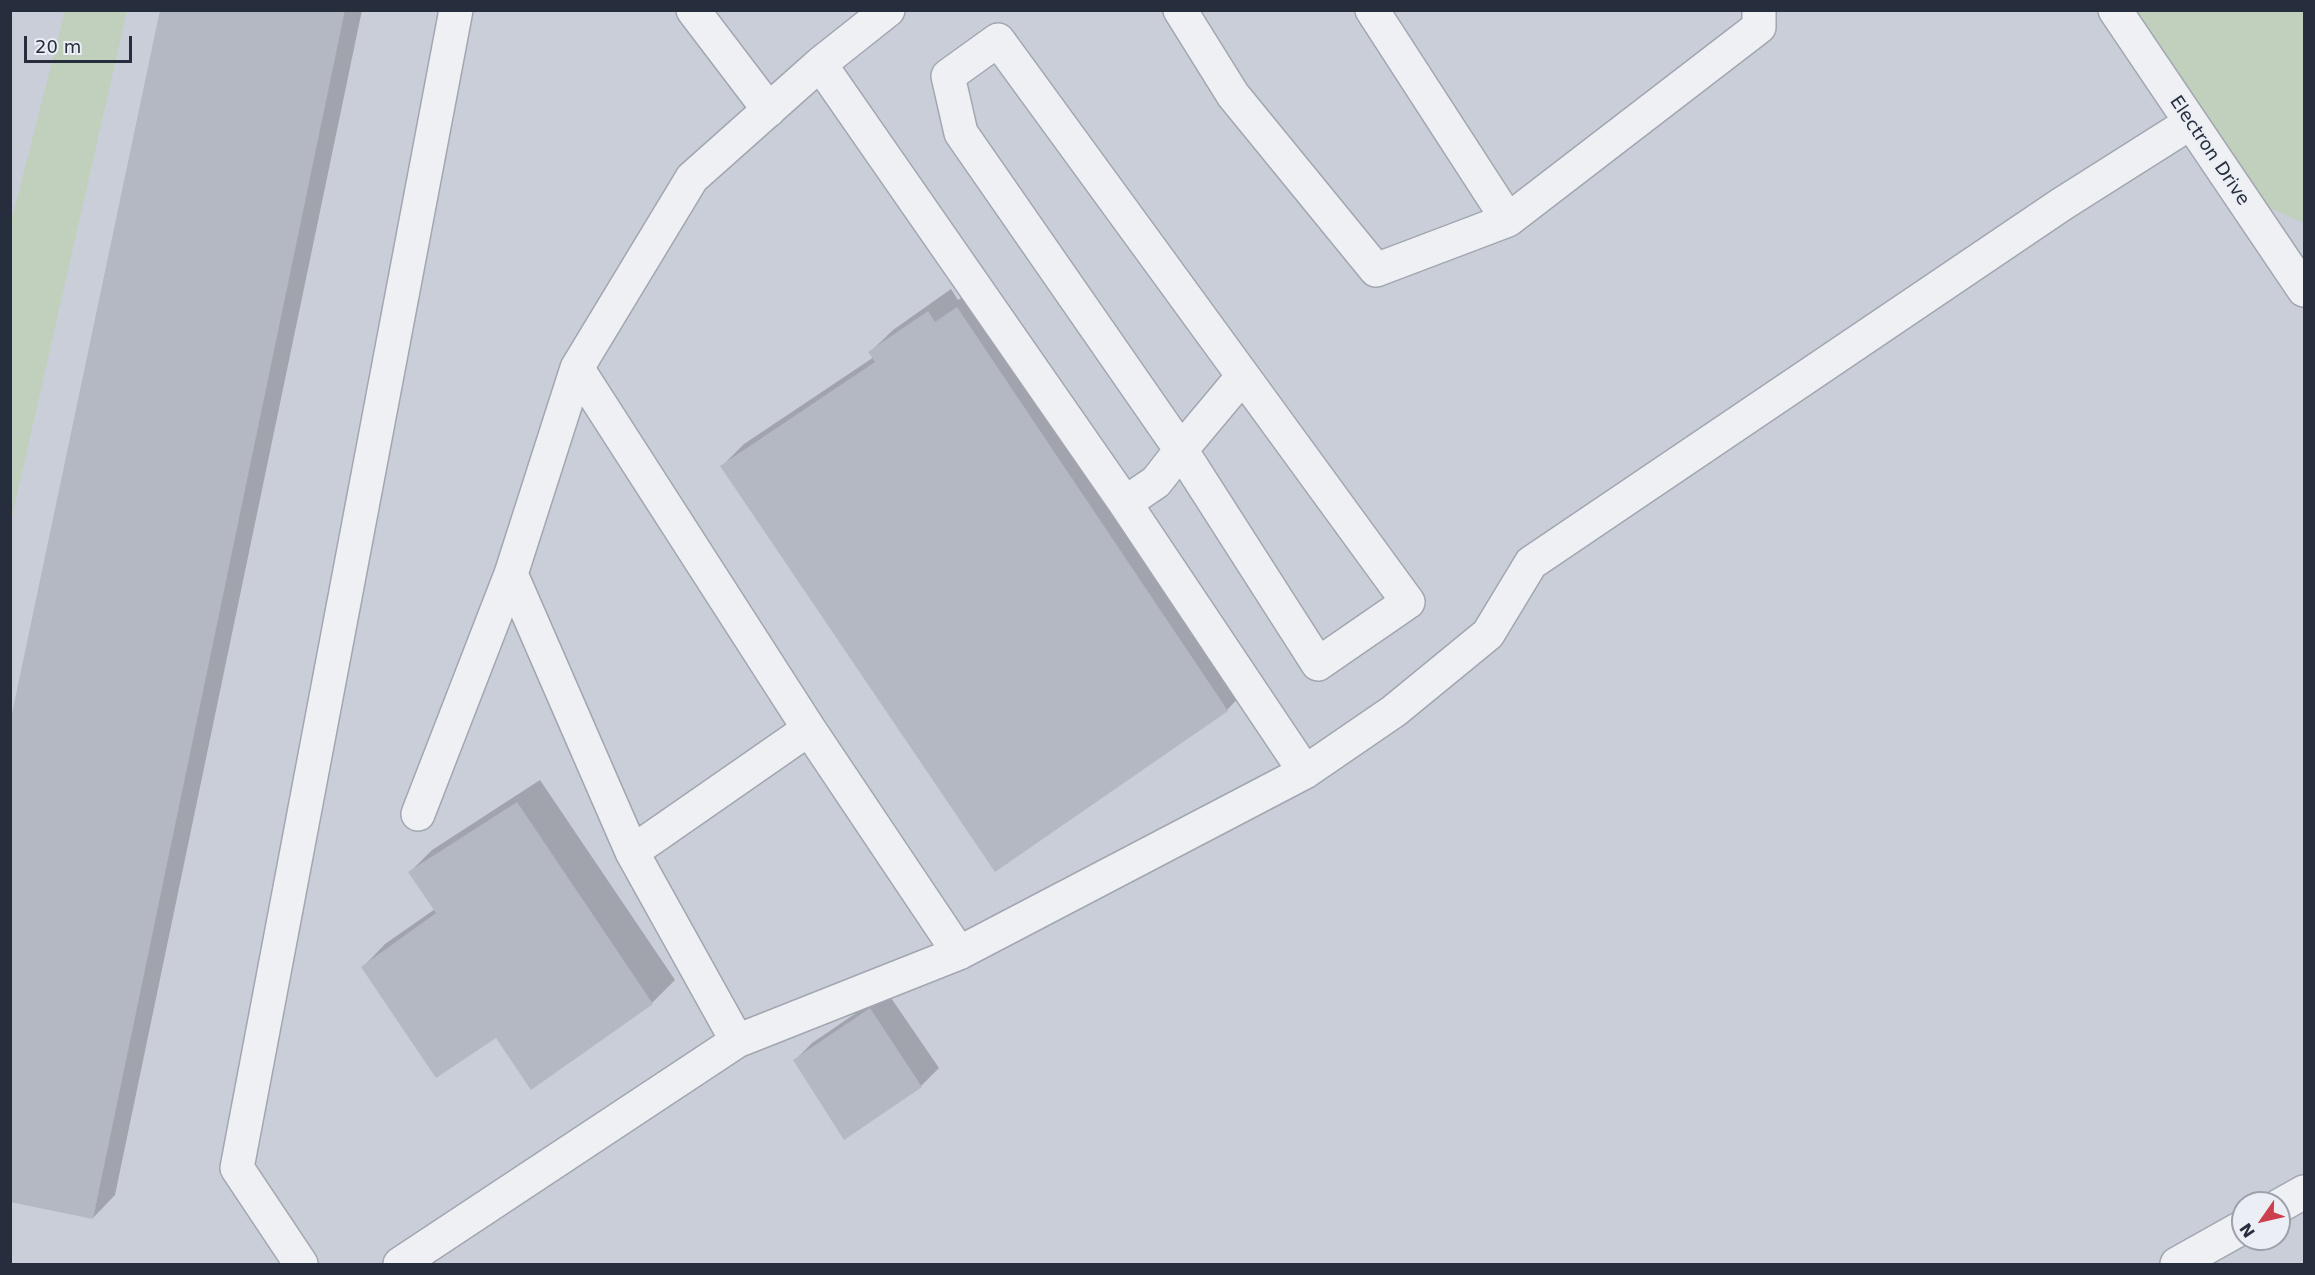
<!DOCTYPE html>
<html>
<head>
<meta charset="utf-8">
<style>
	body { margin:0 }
	#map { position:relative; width:2315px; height:1275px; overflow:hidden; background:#dcdfe6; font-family:"DejaVu Sans",sans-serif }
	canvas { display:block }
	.frame { position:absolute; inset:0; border:12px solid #262d3c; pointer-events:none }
	.north { position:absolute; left:2231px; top:1191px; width:60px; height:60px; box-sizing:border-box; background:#ebeef4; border:2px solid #9ca1aa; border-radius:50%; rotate:236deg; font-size:16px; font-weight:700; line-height:24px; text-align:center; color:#262d3c }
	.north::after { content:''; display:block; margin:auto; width:21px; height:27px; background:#cc3f4d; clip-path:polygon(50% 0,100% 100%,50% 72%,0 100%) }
	.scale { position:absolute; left:24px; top:36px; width:108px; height:27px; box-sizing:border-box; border:3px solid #262d3c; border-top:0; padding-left:8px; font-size:18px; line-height:21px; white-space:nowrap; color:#262d3c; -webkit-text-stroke:4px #ebeef4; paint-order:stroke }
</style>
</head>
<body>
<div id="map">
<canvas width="2315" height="1275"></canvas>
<div class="frame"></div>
<div class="north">N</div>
<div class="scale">20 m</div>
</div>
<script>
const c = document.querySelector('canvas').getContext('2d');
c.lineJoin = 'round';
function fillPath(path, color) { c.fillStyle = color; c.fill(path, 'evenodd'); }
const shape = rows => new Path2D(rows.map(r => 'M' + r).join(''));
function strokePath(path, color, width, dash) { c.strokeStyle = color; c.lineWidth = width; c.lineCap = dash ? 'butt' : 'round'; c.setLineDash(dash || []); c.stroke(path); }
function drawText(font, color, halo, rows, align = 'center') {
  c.font = font + ' "DejaVu Sans",sans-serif'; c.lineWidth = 4.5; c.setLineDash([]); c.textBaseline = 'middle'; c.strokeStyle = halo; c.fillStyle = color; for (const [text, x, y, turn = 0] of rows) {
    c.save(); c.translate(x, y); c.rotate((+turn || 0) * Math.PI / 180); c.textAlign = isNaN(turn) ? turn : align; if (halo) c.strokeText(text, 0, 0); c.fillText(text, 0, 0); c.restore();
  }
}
const built = shape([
	[10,11,2304,11,2304,1264,11,1264],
	[2243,1203,2279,1203,2279,1239,2243,1239]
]);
const green = shape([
	[65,11,127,11,11,521,11,222],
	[2133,11,2304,11,2304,223,2262,205]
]);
const shadow = shape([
	[162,10,362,10,115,1195,93,1218],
	[980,286,1249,687,1227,710,722,466,744,444,874,357,870,352,893,330,951,289,958,300],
	[540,780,675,980,652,1003,531,1087,496,1036,363,967,385,944,435,909,410,872,432,850],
	[887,992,939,1068,921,1086,844,1138,795,1060,812,1043]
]);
const building = shape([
	[160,10,345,10,93,1219,10,1202,10,723],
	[957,307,1228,711,995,872,720,466,875,362,868,352,928,311,935,322],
	[517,802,653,1004,531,1090,496,1038,436,1078,361,967,436,913,408,872],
	[870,1008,922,1087,844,1140,793,1060]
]);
const minor = shape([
	[693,10,769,110],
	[1180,10,1233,95,1376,270,1508,220,1372,10],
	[2115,10,2304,290],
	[820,64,888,10],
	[1508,220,1759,27,1759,10],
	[577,368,809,729,959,953,737,1041],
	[1125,503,1305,772],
	[418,814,511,574],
	[632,852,809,729],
	[959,953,1305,772,1394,711,1488,634,1531,563,2062,204,2190,123],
	[2279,1206,2304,1192],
	[301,1264,237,1168,456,10],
	[400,1264,737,1041,632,852,511,574,577,368,692,178,820,64,1125,503,1156,482,1181,450,1318,664,1408,602,998,40,948,76,961,133,1181,450,1243,376],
	[2177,1264,2243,1227]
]);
const streetNames = [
	["Electron Drive",2209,151,56]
];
fillPath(built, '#caced8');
fillPath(green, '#c0d0bd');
fillPath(shadow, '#0003');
fillPath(building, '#b3b8c2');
strokePath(minor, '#a2a6b0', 36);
strokePath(minor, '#eef0f4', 33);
drawText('18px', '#262d3c', '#ebeef4', streetNames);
</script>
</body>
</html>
